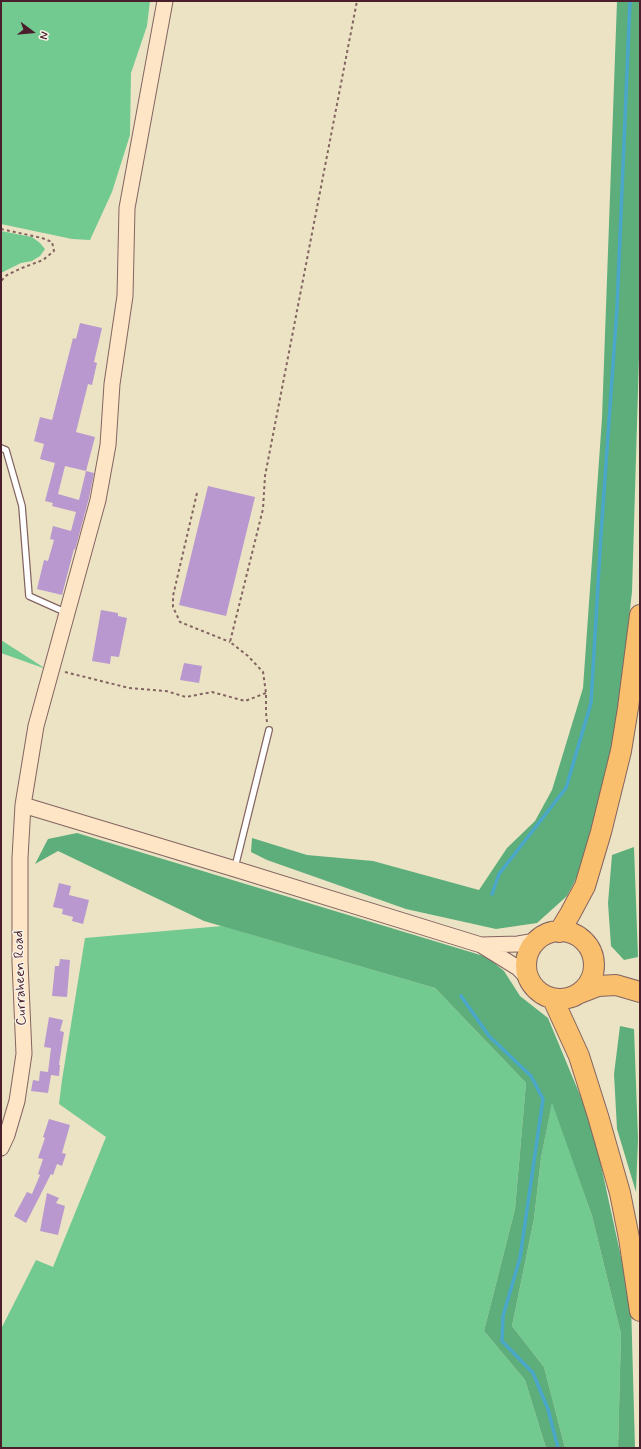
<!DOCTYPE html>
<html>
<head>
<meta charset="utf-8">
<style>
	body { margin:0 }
	#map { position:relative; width:641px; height:1449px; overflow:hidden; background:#ece3c5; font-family:Mynerve,sans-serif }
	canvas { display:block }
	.frame { position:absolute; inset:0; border:2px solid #4a1f2b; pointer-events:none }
	.north { position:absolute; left:12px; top:12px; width:40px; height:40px; -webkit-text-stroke:3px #f7f3e8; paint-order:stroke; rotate:106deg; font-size:11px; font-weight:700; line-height:16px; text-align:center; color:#4a1f2b }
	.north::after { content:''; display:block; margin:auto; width:14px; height:18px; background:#4a1f2b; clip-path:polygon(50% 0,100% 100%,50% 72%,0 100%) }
</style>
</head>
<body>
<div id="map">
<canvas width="641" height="1449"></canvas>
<div class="frame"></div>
<div class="north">N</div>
</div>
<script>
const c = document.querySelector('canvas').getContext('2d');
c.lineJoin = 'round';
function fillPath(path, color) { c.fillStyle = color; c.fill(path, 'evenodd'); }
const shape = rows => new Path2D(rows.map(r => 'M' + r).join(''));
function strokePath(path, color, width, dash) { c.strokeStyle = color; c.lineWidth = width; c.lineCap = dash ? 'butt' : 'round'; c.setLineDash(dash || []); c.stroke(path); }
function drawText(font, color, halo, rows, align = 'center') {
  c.font = font + ' Mynerve,sans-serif'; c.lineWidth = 3; c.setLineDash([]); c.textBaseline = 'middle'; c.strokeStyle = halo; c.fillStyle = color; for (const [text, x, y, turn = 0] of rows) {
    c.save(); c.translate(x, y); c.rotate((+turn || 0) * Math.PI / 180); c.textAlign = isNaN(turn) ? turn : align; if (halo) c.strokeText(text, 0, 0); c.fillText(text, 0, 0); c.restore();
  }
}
const green = shape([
	[1,1,150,1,147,26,131,73,130,135,112,192,90,240,72,239,1,224],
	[1,231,32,237,40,243,45,249,40,256,32,261,21,263,1,273],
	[1,640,46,669,1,653],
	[222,926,435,988,526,1083,515,1209,484,1331,525,1380,546,1448,1,1448,1,1329,36,1260,53,1267,106,1137,59,1104,62,1080,85,938],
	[552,1102,592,1216,621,1334,618,1448,565,1448,544,1367,512,1326,534,1219,541,1158]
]);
const forest = shape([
	[617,1,640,1,640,323,632,592,616,728,582,867,567,896,537,923,496,929,406,909,267,860,251,852,252,838,307,855,373,861,479,890,507,848,535,821,552,790,583,688,602,418],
	[77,833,487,957,504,971,520,996,548,1018,592,1124,631,1303,635,1448,618,1448,621,1334,592,1216,552,1103,541,1158,534,1219,512,1326,544,1367,565,1448,546,1448,525,1380,484,1331,515,1209,526,1083,435,988,204,921,58,851,35,864,48,839],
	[634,847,638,957,624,960,611,946,608,903,612,855],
	[620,1026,634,1029,638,1139,636,1192,617,1129,614,1074]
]);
const stream = shape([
	[492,894,499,874,566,788,591,703,601,534,617,308,630,1],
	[461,996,489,1036,531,1076,543,1099,520,1258,503,1316,502,1341,533,1373,548,1409,558,1448]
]);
const building = shape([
	[80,323,102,328,94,362,97,363,92,385,88,384,76,432,95,437,86,471,94,473,89,498,75,550,74,549,62,595,37,589,44,560,48,561,54,540,50,539,53,526,71,531,76,512,52,506,53,503,45,501,55,463,40,459,44,444,34,441,40,417,52,420,73,338,76,339],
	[65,466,86,471,79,500,58,494],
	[208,486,255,497,226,616,179,605],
	[101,610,118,613,118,616,127,618,119,657,111,656,110,664,92,661],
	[184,663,202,666,199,683,180,680],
	[59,883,71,886,69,895,89,900,83,924,72,921,73,917,62,914,63,909,53,907],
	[60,959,70,960,67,997,52,996,55,966,59,966],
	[49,1017,63,1020,60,1031,64,1032,59,1065,60,1065,59,1076,51,1075,48,1093,31,1091,33,1080,39,1081,40,1071,48,1072,51,1048,44,1047],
	[49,1119,70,1125,62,1153,66,1154,62,1166,57,1164,53,1175,51,1174,26,1223,14,1216,27,1192,32,1194,40,1175,38,1174,43,1159,38,1158,45,1138,43,1137],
	[47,1193,59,1198,56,1203,65,1206,58,1235,40,1231]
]);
const path = shape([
	[1,229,42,238,52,242,54,251,43,260,22,268,7,275,1,281],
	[197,493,173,596,173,607,180,622,230,642],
	[65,672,129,688,166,691,186,697,212,692,245,701,266,693],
	[267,722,266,713,266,693,263,672,248,656,230,642,263,509,265,476,357,1]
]);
const lane = shape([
	[1,448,6,450,22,506,29,596,67,613],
	[235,867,269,730]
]);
const secondary = shape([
	[23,805,235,869,481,945,518,968,528,978],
	[481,945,518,944,536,941],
	[1,1148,7,1135,17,1101,24,1054,20,962,20,858,23,805,36,726,98,500,108,445,112,384,125,296,127,208,165,1]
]);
const highway = shape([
	'526 965a34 34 0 1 1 68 0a34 34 0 1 1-68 0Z',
	[559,932,570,914,585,886,601,832,621,751,628,708,640,615],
	[580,993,598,986,616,985,640,992],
	[553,999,579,1056,598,1116,620,1193,629,1238,640,1311]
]);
const streetNames = [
	["Curraheen Road",21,978,-92]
];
fillPath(green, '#72ca91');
fillPath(forest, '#5dae7b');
strokePath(stream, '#4aa7c9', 3.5);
fillPath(building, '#b898ce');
strokePath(lane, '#836461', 8);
strokePath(secondary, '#836461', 17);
strokePath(highway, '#836461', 22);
strokePath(path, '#836461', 2, [3, 3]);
strokePath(lane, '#fff', 5.5);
strokePath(secondary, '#fde5c5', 15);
strokePath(highway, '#f9bf6d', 20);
drawText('14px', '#4a1f2b', '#f7f3e8', streetNames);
</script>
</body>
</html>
